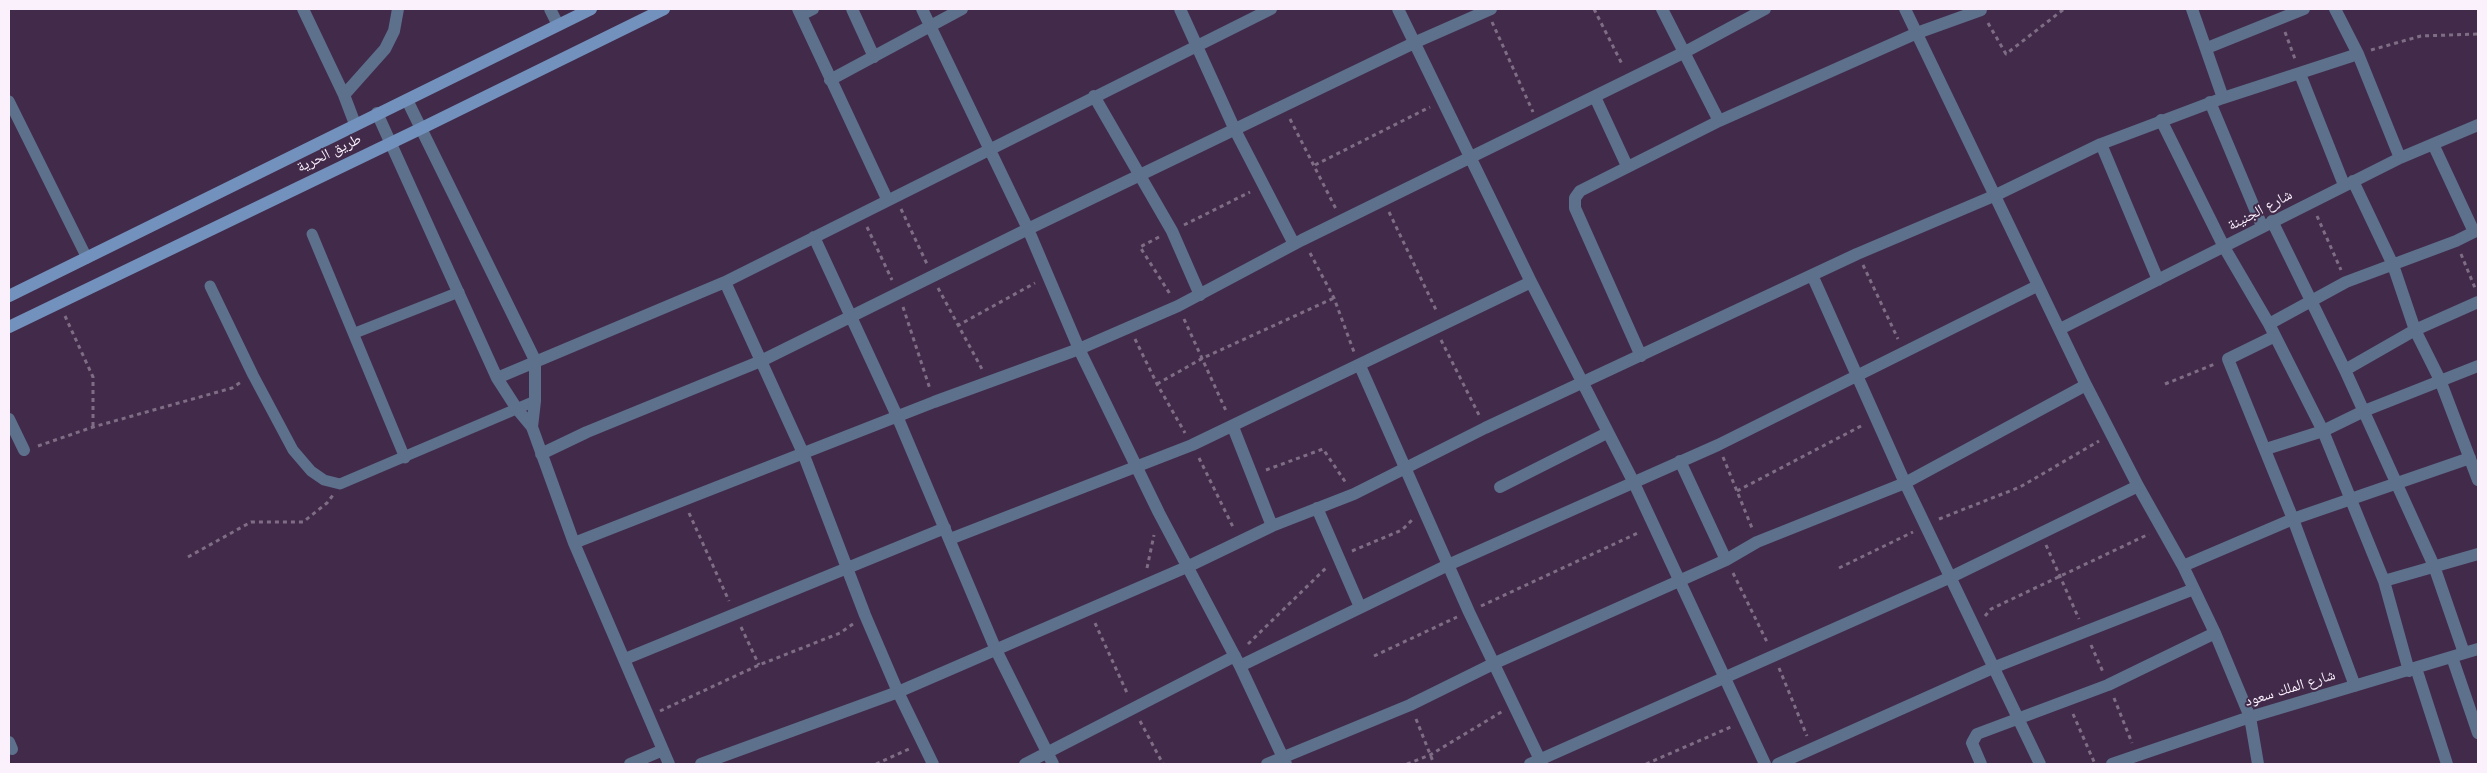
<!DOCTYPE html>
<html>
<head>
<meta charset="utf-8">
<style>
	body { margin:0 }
	#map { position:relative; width:2487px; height:773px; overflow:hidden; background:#422b4a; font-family:Quicksand,sans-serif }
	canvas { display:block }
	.frame { position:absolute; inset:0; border:10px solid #faf1fd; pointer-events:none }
</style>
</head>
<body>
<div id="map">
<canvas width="2487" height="773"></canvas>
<div class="frame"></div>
</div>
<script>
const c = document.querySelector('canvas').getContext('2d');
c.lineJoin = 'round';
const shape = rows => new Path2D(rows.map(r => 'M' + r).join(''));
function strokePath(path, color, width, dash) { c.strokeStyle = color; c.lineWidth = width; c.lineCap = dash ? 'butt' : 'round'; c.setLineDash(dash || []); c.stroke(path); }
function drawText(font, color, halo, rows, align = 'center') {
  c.font = font + ' Quicksand,"Noto Naskh Arabic",sans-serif'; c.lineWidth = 4; c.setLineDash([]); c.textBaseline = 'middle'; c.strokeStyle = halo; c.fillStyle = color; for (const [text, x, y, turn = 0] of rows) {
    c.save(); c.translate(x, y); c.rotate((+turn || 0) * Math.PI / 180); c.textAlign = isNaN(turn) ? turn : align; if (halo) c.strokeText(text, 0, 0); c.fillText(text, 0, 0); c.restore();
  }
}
const path = shape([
	[1594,9,1623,66],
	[1492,22,1533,112],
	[1988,23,2006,54,2064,9],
	[2285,32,2295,59],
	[2371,50,2421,36,2478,34],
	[1290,119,1336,209],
	[1315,165,1430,107],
	[901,209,927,264],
	[1389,212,1437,312],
	[2317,216,2341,270],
	[1184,225,1250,192],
	[867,227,892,280],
	[1159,237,1140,247,1170,294],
	[1310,253,1334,298,1354,352],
	[2461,254,2475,288],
	[1863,265,1898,339],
	[938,288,983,371],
	[903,307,930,389],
	[65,316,93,377,93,427],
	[1184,319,1227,413],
	[957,326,1035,283],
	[1135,339,1157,384,1185,433],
	[1441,340,1479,415],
	[1157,384,1203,358,1334,298],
	[2165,384,2215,364],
	[38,446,93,427,232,388,241,382],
	[1723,457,1752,528],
	[1199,458,1234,529],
	[1266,470,1323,449,1346,483],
	[1737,491,1863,425],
	[689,513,729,601],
	[1939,519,2020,487,2099,441],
	[2046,545,2079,619],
	[1352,551,1402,530,1412,520],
	[188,557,251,522,303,522,327,503,333,495],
	[1147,568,1154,535],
	[1839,568,1913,532],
	[1733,573,1768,644],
	[1481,606,1640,532],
	[1985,616,1991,609,2149,534],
	[1095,623,1128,695],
	[741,627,759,665],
	[1248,644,1328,566],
	[2091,645,2103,672],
	[1374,656,1457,617],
	[1779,668,1807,736],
	[2114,698,2132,743],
	[660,711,759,665,840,633,853,624],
	[2073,714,2095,764],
	[1416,719,1434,764],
	[1140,721,1163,764],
	[876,764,909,749],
	[1407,764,1430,755,1503,711],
	[1646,764,1733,726]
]);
const lane = shape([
	[9,101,87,258],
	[312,234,405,458],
	[210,286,253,375,293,450,311,471,324,480,340,484,535,401],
	[355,333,459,292]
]);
const street = shape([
	[303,9,344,95,385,49,394,31,398,9],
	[550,9,558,25],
	[798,9,887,199],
	[852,9,874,57],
	[922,9,1028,229,1079,349,1159,513,1240,666,1286,764],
	[1180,9,1235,130,1294,244],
	[1398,9,1531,282,1633,481,1765,764],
	[1662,9,1719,121],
	[1905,9,2086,385,2138,486,2183,566,2215,633,2250,717,2258,764],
	[2192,9,2223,98],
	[2335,9,2358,54,2400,158],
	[801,15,813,9],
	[2207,48,2304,9],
	[2300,74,2344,185],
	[830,80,962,9],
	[344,95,355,124],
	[1094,96,1172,231,1200,295],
	[1595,97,1627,166],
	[407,100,535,360,535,401,532,427],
	[2210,102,2262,226],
	[377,113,497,378,517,409,532,427,574,543,669,764],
	[2161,120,2224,247,2269,324,2323,431,2384,581,2409,671],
	[2101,144,2158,280],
	[2433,144,2474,232],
	[2353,181,2393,265,2415,330,2440,380,2478,480],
	[2272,221,2345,370,2434,566,2464,653],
	[814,237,897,416,996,650,1053,764],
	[1812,275,1905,483,2040,764],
	[725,282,803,453,865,615,898,692,933,764],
	[2269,324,2346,282,2456,241,2478,230],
	[2060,329,2400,158,2478,125],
	[2275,336,2228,359,2293,519,2355,686],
	[1641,356,1575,208,1575,198,1580,191,1719,121,1917,33,1981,10,1980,9],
	[1360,366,1469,612,1542,764],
	[2345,370,2415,330,2478,302],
	[497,378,725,282,1271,9],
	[9,419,24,450],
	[1233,427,1272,526],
	[2266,449,2323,431,2364,411,2478,366],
	[541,454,587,432,761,361,1028,229,1416,42,1491,9],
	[1680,461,1726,560],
	[1500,487,1607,433],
	[1317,508,1360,607],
	[950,539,1192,445,1531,282],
	[574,543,934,402,1079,349,1178,306,1302,240,1685,52,1765,9],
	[2183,566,2293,519,2470,458],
	[2384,581,2478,554],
	[2452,657,2478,733],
	[625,659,945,528],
	[1240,666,1448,565,1718,445,2037,286],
	[2416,668,2447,764],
	[9,742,12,749],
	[630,764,663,750],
	[701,764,898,692,1189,566,1272,526,1354,494,1485,428,1857,254,1996,195,2101,144,2223,98,2358,54],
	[1025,764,1235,656],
	[1267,764,1410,705,1495,663,1726,560,1757,542,1905,483,2086,385],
	[1530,764,1951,577,2138,486],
	[1778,764,1995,667,2194,589],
	[1981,764,1972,743,1977,734,2108,685,2215,633],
	[2112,764,2250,717,2478,649]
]);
const secondary = shape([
	[9,296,591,9],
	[9,327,422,128,664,9]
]);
const streetNames = [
	["طريق الحرية",329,153,-26],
	["شارع الجنينة",2260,210,-28],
	["شارع الملك سعود",2290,688,-17]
];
strokePath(path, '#7f6d85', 3, [4, 4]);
strokePath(lane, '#5d708c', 11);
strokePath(street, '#5d708c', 12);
strokePath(secondary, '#7291bd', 12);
drawText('15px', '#faf1fd', '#422b4a', streetNames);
</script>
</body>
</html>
